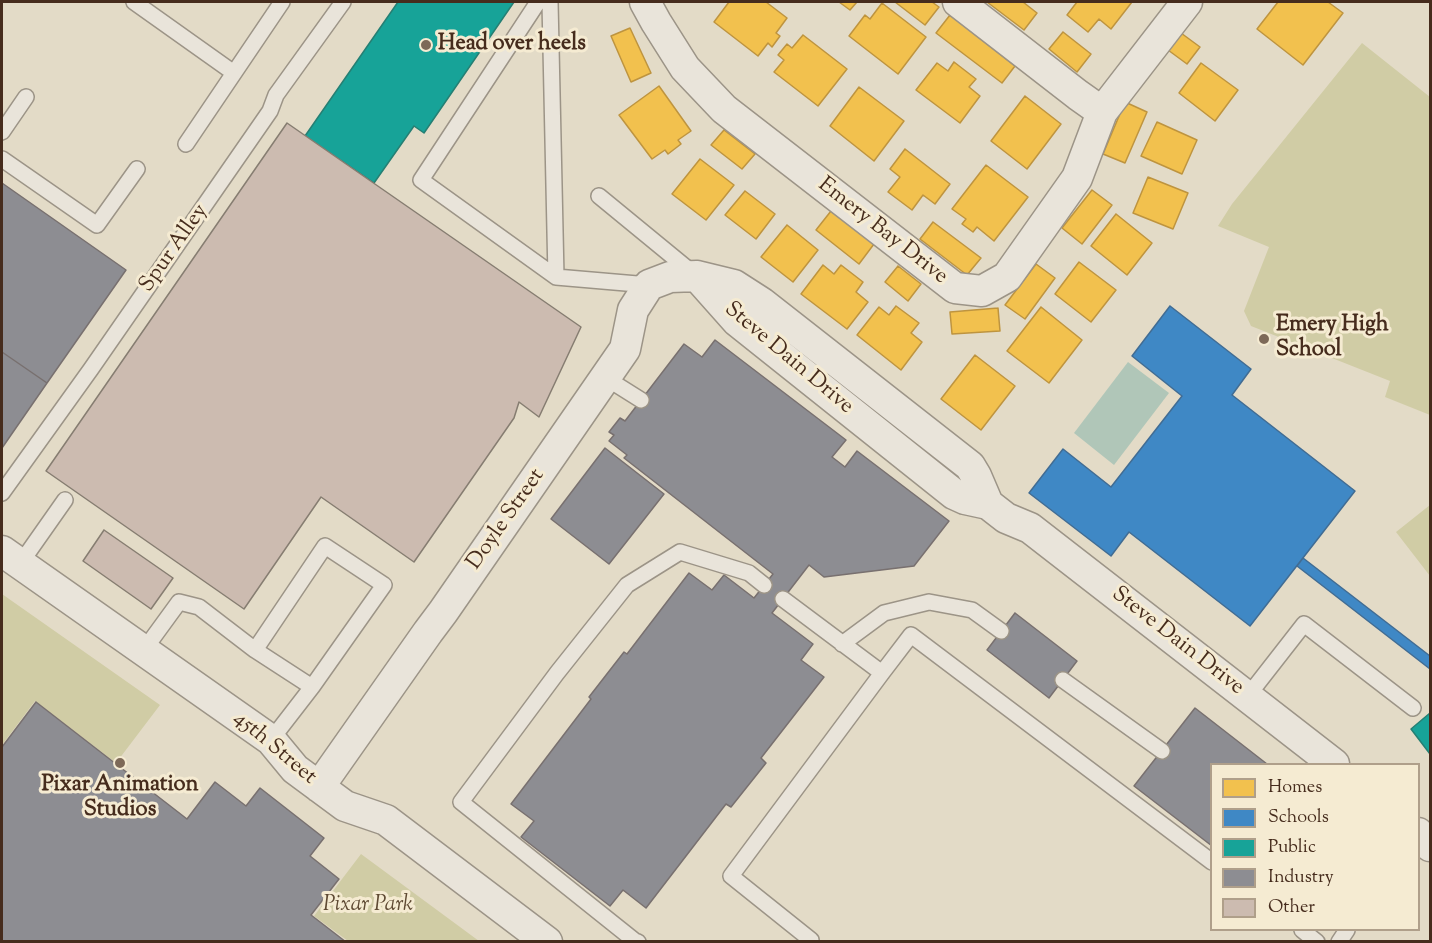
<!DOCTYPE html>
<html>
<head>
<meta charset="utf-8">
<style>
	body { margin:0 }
	#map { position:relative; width:1432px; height:943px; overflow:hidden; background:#e3dbc7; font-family:"Sorts Mill Goudy",serif }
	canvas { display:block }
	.frame { position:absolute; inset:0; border:3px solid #462c1d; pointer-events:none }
	.legend { position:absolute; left:1210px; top:763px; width:210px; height:168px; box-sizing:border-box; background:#f5ebd2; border:2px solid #af9f8a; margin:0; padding:8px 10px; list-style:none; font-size:18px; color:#462c1d }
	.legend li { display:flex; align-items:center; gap:12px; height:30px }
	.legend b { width:30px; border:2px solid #af9f8a }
</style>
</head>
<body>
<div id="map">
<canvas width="1432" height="943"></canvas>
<div class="frame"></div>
<ul class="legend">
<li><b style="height:16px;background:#f2c14e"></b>Homes</li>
<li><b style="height:16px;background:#3f88c5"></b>Schools</li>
<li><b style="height:16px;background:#17a398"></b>Public</li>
<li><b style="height:16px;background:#8d8d92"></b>Industry</li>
<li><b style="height:16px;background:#ccbbb0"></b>Other</li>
</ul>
</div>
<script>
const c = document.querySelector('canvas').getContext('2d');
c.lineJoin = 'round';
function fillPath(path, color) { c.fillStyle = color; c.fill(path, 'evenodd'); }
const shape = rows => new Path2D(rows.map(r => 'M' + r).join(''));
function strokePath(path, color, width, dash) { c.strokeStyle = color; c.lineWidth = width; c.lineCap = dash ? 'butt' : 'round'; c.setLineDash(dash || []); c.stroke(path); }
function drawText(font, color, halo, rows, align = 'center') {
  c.font = font + ' "Sorts Mill Goudy",serif'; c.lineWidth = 6; c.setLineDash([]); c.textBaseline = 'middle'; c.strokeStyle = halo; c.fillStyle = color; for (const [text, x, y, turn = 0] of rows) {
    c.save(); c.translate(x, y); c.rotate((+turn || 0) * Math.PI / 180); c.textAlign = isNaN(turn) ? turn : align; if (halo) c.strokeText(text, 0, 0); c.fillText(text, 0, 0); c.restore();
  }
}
const green = shape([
	[1362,43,1430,97,1430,415,1385,397,1390,381,1251,326,1244,311,1269,247,1218,226,1232,204],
	[1430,505,1430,576,1396,532],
	[2,594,160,705,116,763,35,701,2,745],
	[361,854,479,941,348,941,314,916]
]);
const water = shape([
	[1128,362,1169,393,1114,465,1074,433]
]);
const homes = shape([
	[729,2,766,2,787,18,776,33,780,36,772,47,768,43,758,56,714,22,729,2],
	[839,2,857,2,850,10,839,2],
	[895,2,932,2,939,7,925,25,895,2],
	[987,2,1023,2,1037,13,1024,30,987,2],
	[1077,2,1132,2,1111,29,1099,19,1088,32,1067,15,1077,2],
	[1278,2,1328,2,1343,13,1303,65,1257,29,1278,2],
	[882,3,926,37,898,74,849,36,865,15,870,19,882,3],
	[950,15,1015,66,1002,83,936,33,950,15],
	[630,28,651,73,631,82,611,36,630,28],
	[1063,32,1091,54,1077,72,1049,49,1063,32],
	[1181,33,1200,47,1187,64,1168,50,1181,33],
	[803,35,847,69,818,106,774,72,784,60,778,55,787,44,792,48,803,35],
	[954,62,976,79,969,87,980,96,960,123,916,90,937,63,948,71,954,62],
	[1201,63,1238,90,1215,121,1179,93,1201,63],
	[659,86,691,131,678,140,681,144,668,154,665,150,652,159,619,115,659,86],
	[859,87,904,121,874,161,830,126,859,87],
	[1025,96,1061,124,1027,169,991,141,1025,96],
	[1125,102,1147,112,1125,163,1103,154,1125,102],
	[1157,122,1197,140,1182,174,1141,156,1157,122],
	[724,130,755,154,742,169,711,145,724,130],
	[905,149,950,184,935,204,923,195,912,210,888,192,900,177,890,169,905,149],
	[700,159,734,185,706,220,672,194,700,159],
	[986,165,1028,197,994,241,977,227,973,232,962,224,966,219,952,209,986,165],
	[1148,177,1188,193,1173,229,1133,213,1148,177],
	[1092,190,1112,205,1082,244,1062,228,1092,190],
	[745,191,775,214,756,239,725,215,745,191],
	[831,211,874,244,859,264,816,230,831,211],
	[1116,214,1152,243,1127,275,1091,246,1116,214],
	[933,222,981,258,967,275,920,239,933,222],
	[787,225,818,250,793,282,761,257,787,225],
	[1079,262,1116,290,1091,322,1055,294,1079,262],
	[1036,264,1055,278,1025,319,1005,305,1036,264],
	[823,265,834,274,841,265,863,282,856,292,868,302,847,329,801,294,823,265],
	[898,266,921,284,908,301,885,282,898,266],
	[896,306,919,323,911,333,922,342,901,370,857,335,879,307,889,315,896,306],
	[1041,307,1082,340,1049,383,1007,351,1041,307],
	[998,308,1000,331,952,334,950,312,998,308],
	[975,355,1015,386,981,430,941,399,975,355]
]);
const schools = shape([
	[1170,306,1251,369,1232,395,1355,491,1250,626,1129,532,1111,556,1029,493,1063,449,1111,487,1182,396,1132,356,1170,306],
	[1303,558,1430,656,1430,669,1297,566,1303,558]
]);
const public = shape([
	[398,2,514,2,424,133,414,126,374,183,305,136,398,2],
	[1430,713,1430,754,1411,729,1430,713]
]);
const industry = shape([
	[2,183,126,270,47,383,2,352,2,183],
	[715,340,846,440,832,457,845,467,857,451,949,521,914,566,824,577,809,565,772,613,813,644,801,660,824,677,761,758,766,763,731,807,726,804,646,908,623,890,610,906,521,837,534,821,511,804,591,699,589,697,624,652,627,654,689,573,712,590,724,575,754,598,773,574,624,458,627,455,609,441,614,435,609,432,620,418,625,421,684,344,702,357,715,340],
	[2,352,47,383,2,448,2,352],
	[605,448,664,494,609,564,551,519,605,448],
	[1015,613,1077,661,1049,698,987,650,1015,613],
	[36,702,187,819,215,782,246,806,260,788,324,838,310,856,339,879,311,915,346,942,2,942,2,747,36,702],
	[1195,708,1267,764,1212,764,1212,846,1134,786,1195,708]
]);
const building = shape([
	[287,123,581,327,539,417,519,402,514,418,414,562,321,497,244,609,46,471,287,123],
	[104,530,173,578,151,609,83,561,104,530]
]);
const service = shape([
	[134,2,234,73,186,144],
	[538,2,421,180,556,277,649,285],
	[550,2,556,277],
	[234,73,282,2],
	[2,132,26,97],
	[2,159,97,225,137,169],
	[599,196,694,274],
	[606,378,641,400],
	[2,493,91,369,270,111,276,95,343,2],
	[20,564,65,500],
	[783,599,882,673],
	[842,644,884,613,929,602,972,610,1001,631],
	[144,650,179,602,199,607,255,650],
	[1063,680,1162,751],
	[1247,697,1304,624,1413,708],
	[271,740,312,687,384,585,325,546,255,650,312,687],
	[1302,930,1317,942],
	[638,942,635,941,461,802,557,673,627,585,680,552,749,573,764,585],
	[811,942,811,940,731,876,882,673,911,635,1212,862],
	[1339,942,1347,930]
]);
const minor = shape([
	[645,2,656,22,685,68,724,109,955,288,982,291,1007,277,1077,178,1102,112,1187,2],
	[958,2,1078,95,1102,112],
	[697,276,737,321,954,494,965,499,988,504,1006,518,1030,528,1334,764],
	[2,551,271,740,295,769,345,806,386,820,547,942],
	[319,787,428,632,443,612,625,349,633,310,649,285,670,277,697,276,734,285,762,303,970,466,976,476,988,504],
	[1418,833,1430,846]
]);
const markers = [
	[426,45,6,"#7d6958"],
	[1264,339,6,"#7d6958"],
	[120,763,6,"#7d6958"]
];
const poiNames = [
	["Head over heels",438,45],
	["Emery High",1276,326],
	["School",1276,351],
	["Pixar Animation",120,786,"center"],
	["Studios",120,811,"center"]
];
const streetNames = [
	["Emery Bay Drive",882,232,38],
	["Spur Alley",175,249,-55],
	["Steve Dain Drive",788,359,40],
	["Doyle Street",507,520,-55],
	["Steve Dain Drive",1177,642,38],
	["45th Street",274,749,40]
];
const parkNames = [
	["Pixar Park",368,906]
];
fillPath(green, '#d0cca5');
fillPath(water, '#b0c6b8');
fillPath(homes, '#f2c14e');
strokePath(homes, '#be943f', 1.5);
fillPath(schools, '#3f88c5');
strokePath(schools, '#416c93', 1.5);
fillPath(public, '#17a398');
strokePath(public, '#257f73', 1.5);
fillPath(industry, '#8d8d92');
strokePath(industry, '#78706f', 1.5);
fillPath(building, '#ccbbb0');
strokePath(building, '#867d71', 1.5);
strokePath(service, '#9c9487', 18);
strokePath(minor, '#9c9487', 33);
strokePath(service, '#e9e4da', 15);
strokePath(minor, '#e9e4da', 30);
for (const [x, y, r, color] of markers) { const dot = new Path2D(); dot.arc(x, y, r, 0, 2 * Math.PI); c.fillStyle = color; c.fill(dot); strokePath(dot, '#f5ebd2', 2); }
drawText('bold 22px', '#462c1d', '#f5ebd2', poiNames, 'left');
drawText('22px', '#462c1d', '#f5ebd2', streetNames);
drawText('italic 22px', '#5f4a33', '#f5ebd2', parkNames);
</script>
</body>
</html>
